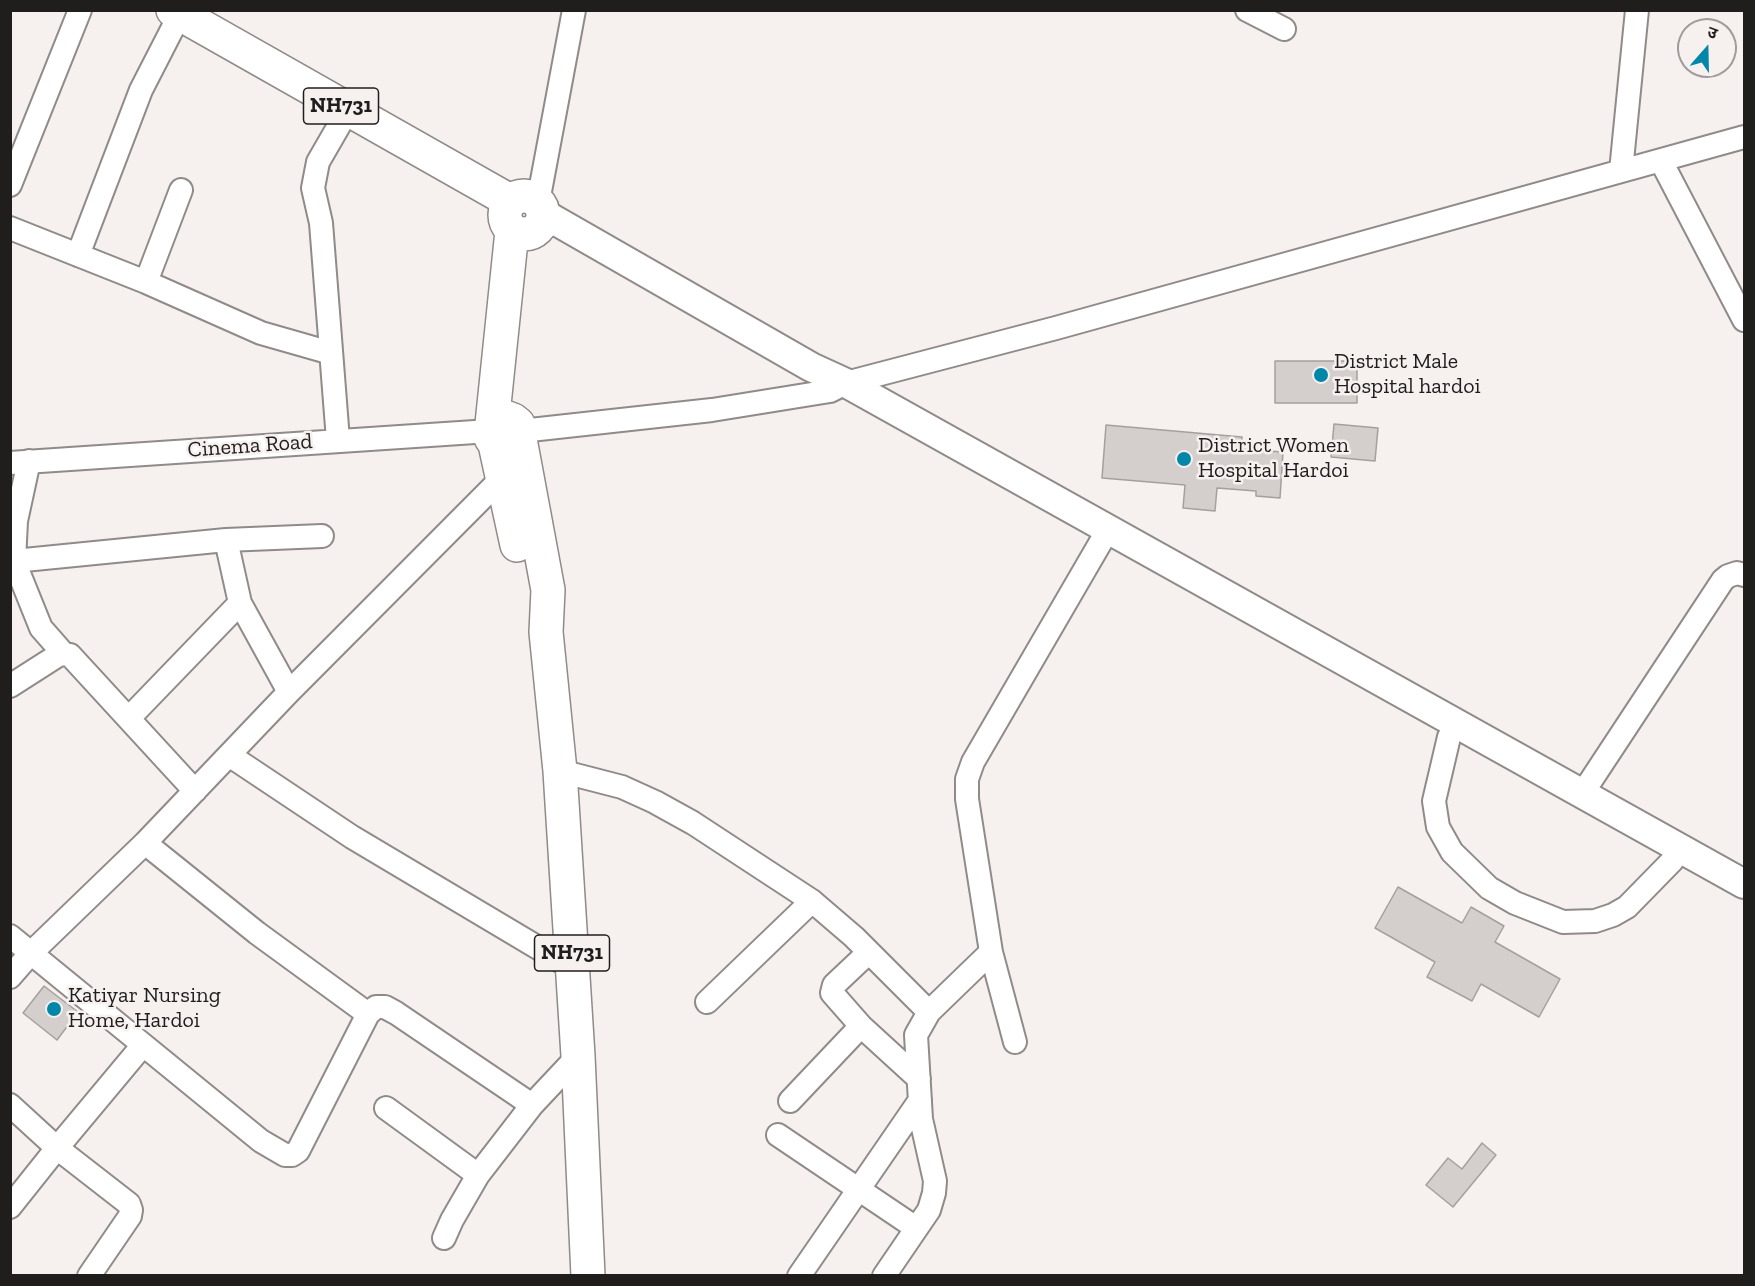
<!DOCTYPE html>
<html>
<head>
<meta charset="utf-8">
<style>
	body { margin:0 }
	#map { position:relative; width:1755px; height:1286px; overflow:hidden; background:#f6f0ef; font-family:"Zilla Slab","Noto Sans Devanagari",serif }
	canvas { display:block }
	.frame { position:absolute; inset:0; border:12px solid #201e1d; pointer-events:none }
	.north { position:absolute; left:1677px; top:18px; width:60px; height:60px; box-sizing:border-box; background:#f6f0ef; border:2px solid #a09c9b; border-radius:50%; rotate:20deg; font-size:16px; font-weight:700; line-height:24px; text-align:center; color:#201e1d }
	.north::after { content:''; display:block; margin:auto; width:21px; height:27px; background:#0386a8; clip-path:polygon(50% 0,100% 100%,50% 72%,0 100%) }
</style>
</head>
<body>
<div id="map">
<canvas width="1755" height="1286"></canvas>
<div class="frame"></div>
<div class="north">उ</div>
</div>
<script>
const c = document.querySelector('canvas').getContext('2d');
c.lineJoin = 'round';
function fillPath(path, color) { c.fillStyle = color; c.fill(path, 'evenodd'); }
const shape = rows => new Path2D(rows.map(r => 'M' + r).join(''));
function strokePath(path, color, width, dash) { c.strokeStyle = color; c.lineWidth = width; c.lineCap = dash ? 'butt' : 'round'; c.setLineDash(dash || []); c.stroke(path); }
function drawText(font, color, halo, rows, align = 'center') {
  c.font = font + ' "Zilla Slab",serif'; c.lineWidth = 5; c.setLineDash([]); c.textBaseline = 'middle'; c.strokeStyle = halo; c.fillStyle = color; for (const [text, x, y, turn = 0] of rows) {
    c.save(); c.translate(x, y); c.rotate((+turn || 0) * Math.PI / 180); c.textAlign = isNaN(turn) ? turn : align; if (halo) c.strokeText(text, 0, 0); c.fillText(text, 0, 0); c.restore();
  }
}
const building = shape([
	[1275,361,1357,361,1357,403,1275,403,1275,361],
	[1334,424,1378,428,1375,461,1331,457,1334,424],
	[1106,425,1242,437,1241,449,1283,452,1280,498,1256,496,1256,491,1217,488,1215,511,1183,508,1185,485,1102,478,1106,425],
	[1398,887,1462,923,1471,907,1504,926,1495,942,1560,979,1539,1017,1481,984,1472,1001,1427,977,1435,962,1375,928,1398,887],
	[44,986,78,1012,57,1040,23,1013,44,986],
	[1482,1143,1496,1155,1453,1207,1426,1185,1448,1158,1462,1169,1482,1143]
]);
const minor = shape([
	[1247,10,1284,29],
	[1661,161,1744,320],
	[1621,171,1637,10],
	[10,185,80,10],
	[538,202,574,10],
	[10,228,146,282,261,333,331,353],
	[78,255,141,90,180,14],
	[146,282,181,190],
	[521,431,712,410,830,391,846,383,1056,328,1744,137],
	[338,440,321,223,313,188,318,162,348,110],
	[29,461,16,521,14,561,41,628,63,653],
	[10,463,490,431],
	[226,540,240,603,289,692],
	[14,561,226,540,322,536],
	[10,686,60,654,70,655,195,791],
	[129,718,240,603],
	[1449,737,1434,801,1438,827,1452,852,1489,888,1515,903,1563,922,1595,921,1613,915,1627,907,1672,861],
	[229,755,352,837,572,968],
	[560,771,622,787,655,802,693,823,812,901,854,937,929,1012],
	[1582,794,1723,580,1728,576,1737,573,1744,575],
	[145,843,257,933,368,1014],
	[10,936,261,1141,285,1155,292,1155,298,1151,368,1014,376,1007,385,1007,396,1013,532,1105],
	[869,952,834,985,832,993,861,1026,919,1079],
	[10,977,30,954,145,843,289,692,502,478],
	[707,1002,812,901],
	[1015,1042,991,952,967,799,967,779,973,762,1102,540],
	[790,1101,861,1026],
	[10,1105,57,1148,129,1204,131,1210,130,1216,89,1276],
	[386,1108,478,1175],
	[778,1135,916,1228],
	[10,1207,57,1148,143,1045],
	[444,1238,452,1220,478,1175,532,1105,578,1056],
	[799,1276,920,1100],
	[884,1276,929,1210,934,1193,935,1181,921,1119,916,1035,929,1012,991,952]
]);
const major = shape([
	[544,214,811,367,846,383,1744,884]
]);
const highway = shape([
	[173,10,510,201],
	'505 215a19 19 0 1 1 38 0a19 19 0 1 1-38 0Z',
	[492,424,498,419,505,417,513,420,518,424,521,431,520,439,515,445,509,448,501,448,495,444,491,438,490,431,492,424,512,231],
	[520,439,548,590,546,632,560,771,578,1056,588,1276],
	[495,444,517,545]
]);
const markers = [
	[1321,375,8,"#0386a8"],
	[1184,459,8,"#0386a8"],
	[54,1009,8,"#0386a8"]
];
const shields = [
	[341,106,75],
	[572,953,75]
];
const shieldNames = [
	["NH731",341,106],
	["NH731",572,953]
];
const poiNames = [
	["District Male",1334,362],
	["Hospital hardoi",1334,387],
	["District Women",1198,446],
	["Hospital Hardoi",1198,471],
	["Katiyar Nursing",68,996],
	["Home, Hardoi",68,1021]
];
const streetNames = [
	["Cinema Road",250,446,-4]
];
fillPath(building, '#d4cecd');
strokePath(building, '#a59f9e', 1.5);
strokePath(minor, '#908a89', 26);
strokePath(major, '#908a89', 32);
strokePath(highway, '#908a89', 36);
strokePath(minor, '#fff', 22);
strokePath(major, '#fff', 28);
strokePath(highway, '#fff', 33);
for (const [x, y, r, color] of markers) { const dot = new Path2D(); dot.arc(x, y, r, 0, 2 * Math.PI); c.fillStyle = color; c.fill(dot); strokePath(dot, '#f6f0ef', 2); }
for (const [x, y, w] of shields) { const box = new Path2D(); box.roundRect(x - w / 2, y - 18, w, 36, 4.5); c.fillStyle = '#f6f0ef'; c.fill(box); strokePath(box, '#201e1d', 1.5); }
drawText('bold 21px', '#201e1d', null, shieldNames);
drawText('22px', '#201e1d', '#f6f0ef', poiNames, 'left');
drawText('22px', '#201e1d', '#f6f0ef', streetNames);
</script>
</body>
</html>
